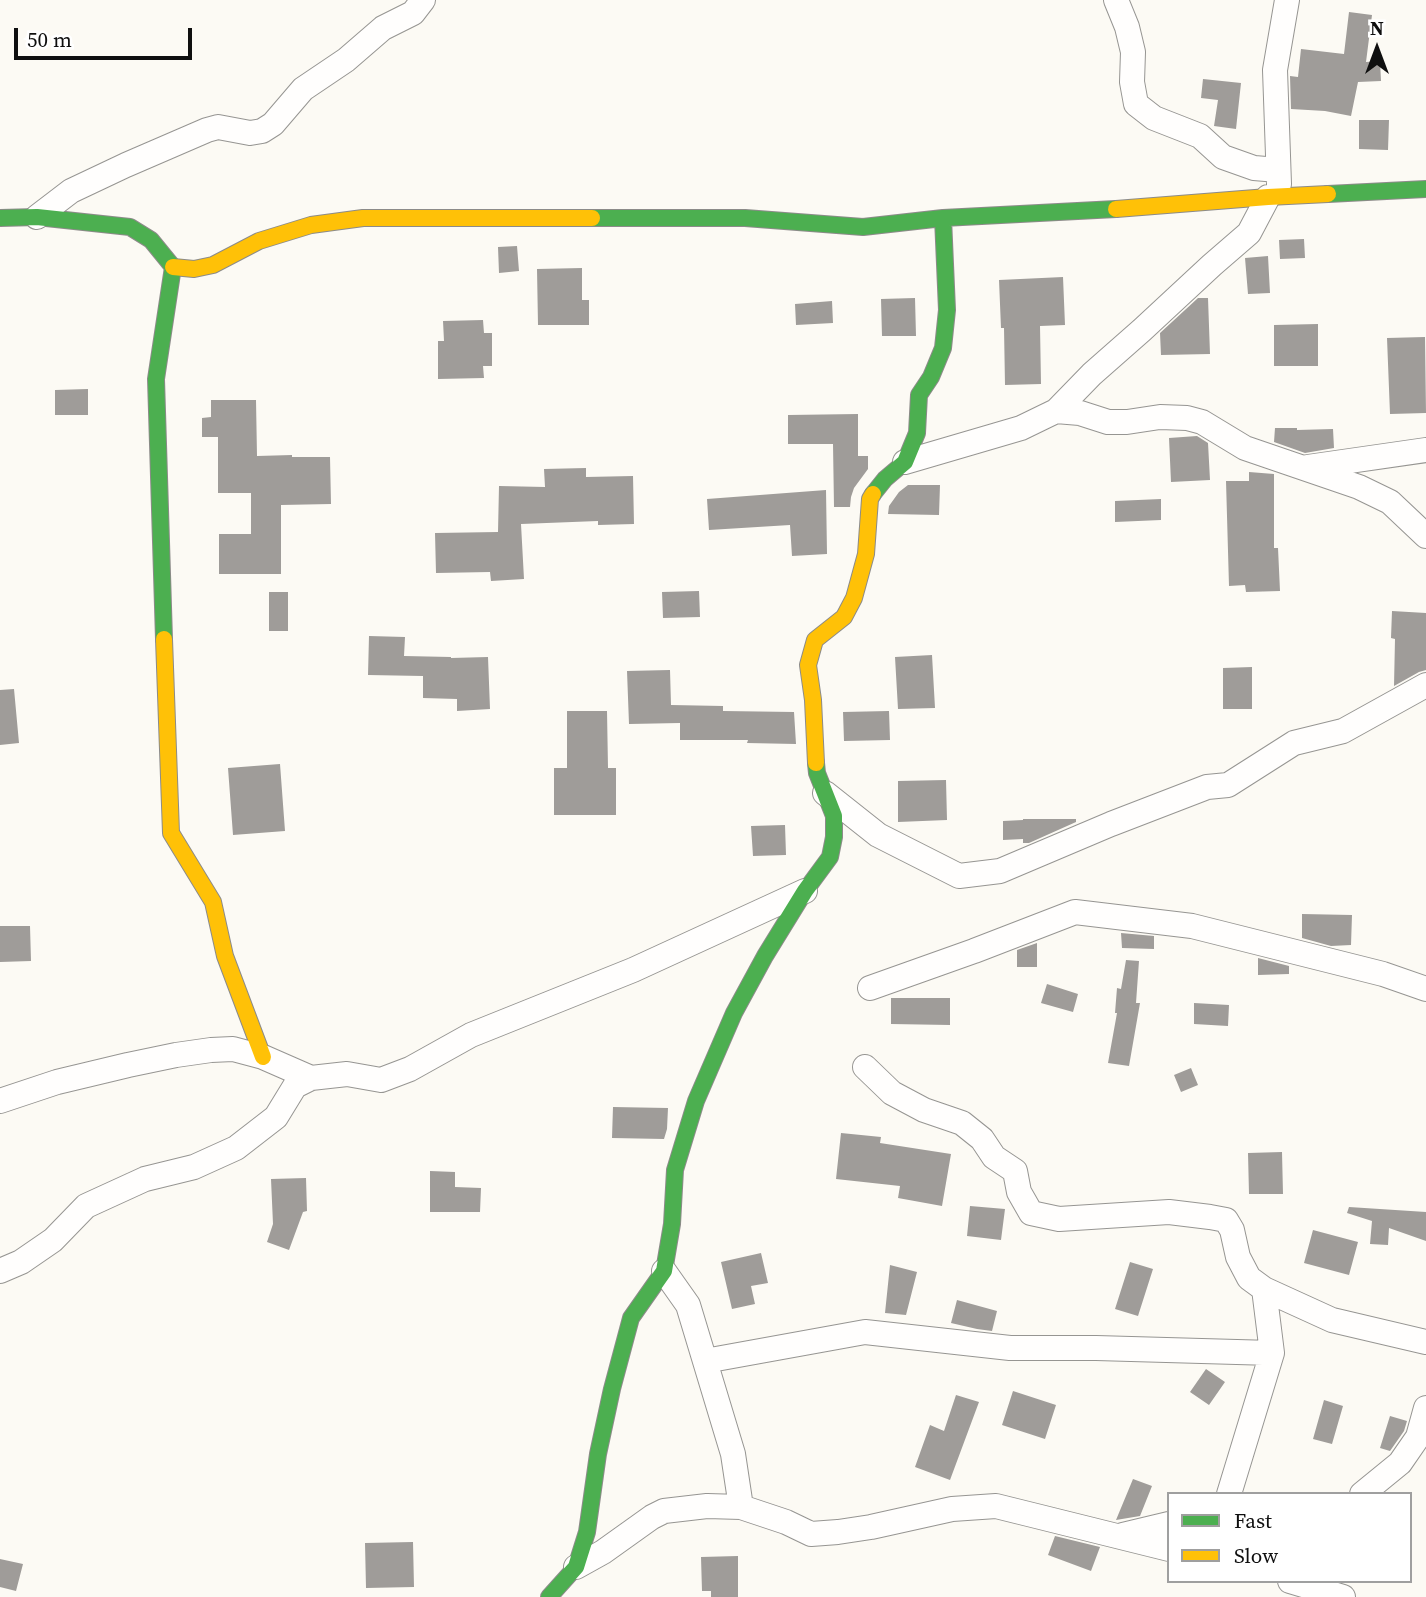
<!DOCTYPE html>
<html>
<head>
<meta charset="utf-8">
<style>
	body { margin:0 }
	#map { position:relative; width:1426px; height:1597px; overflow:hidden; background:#fcfaf4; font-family:"Source Serif 4",serif }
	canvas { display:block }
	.legend { position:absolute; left:1167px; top:1492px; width:245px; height:91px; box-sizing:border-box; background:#fff; border:2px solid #9f9f9f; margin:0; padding:9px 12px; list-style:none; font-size:21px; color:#0f0f0f }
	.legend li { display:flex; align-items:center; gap:14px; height:35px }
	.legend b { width:35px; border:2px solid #9f9f9f }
	.north { position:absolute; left:1342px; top:14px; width:70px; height:70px; -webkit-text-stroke:5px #fff; paint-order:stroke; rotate:0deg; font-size:19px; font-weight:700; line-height:28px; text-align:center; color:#0f0f0f }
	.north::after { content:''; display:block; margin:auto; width:24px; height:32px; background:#0f0f0f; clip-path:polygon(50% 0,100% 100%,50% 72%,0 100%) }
	.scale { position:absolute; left:14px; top:28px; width:178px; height:32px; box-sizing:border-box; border:4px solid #0f0f0f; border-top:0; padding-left:9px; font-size:21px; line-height:24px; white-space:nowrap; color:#0f0f0f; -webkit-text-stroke:5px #fff; paint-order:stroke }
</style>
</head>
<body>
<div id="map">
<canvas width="1426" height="1597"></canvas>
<ul class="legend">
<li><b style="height:9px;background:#4caf50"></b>Fast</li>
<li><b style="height:9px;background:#ffc107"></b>Slow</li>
</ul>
<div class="north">N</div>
<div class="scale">50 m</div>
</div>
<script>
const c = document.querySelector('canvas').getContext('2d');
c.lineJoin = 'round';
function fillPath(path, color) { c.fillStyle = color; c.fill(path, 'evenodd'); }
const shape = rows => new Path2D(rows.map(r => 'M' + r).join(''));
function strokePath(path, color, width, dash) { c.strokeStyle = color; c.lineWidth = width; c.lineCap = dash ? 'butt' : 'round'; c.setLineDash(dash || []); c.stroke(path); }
const building = shape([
	[1349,12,1372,15,1366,62,1380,61,1381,81,1358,82,1351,116,1325,111,1291,109,1290,76,1298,77,1301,49,1344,54],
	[1203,79,1241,83,1236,129,1214,126,1218,100,1201,98],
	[1359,120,1389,120,1388,150,1359,149],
	[1304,239,1305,258,1280,259,1279,240],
	[517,246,519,271,499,273,498,247],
	[1268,256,1270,293,1248,294,1245,258],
	[582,268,582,300,589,300,589,325,538,325,537,269],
	[1063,277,1065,325,1040,326,1041,384,1005,385,1004,328,1001,328,999,280],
	[915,298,916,336,882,336,881,299],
	[1198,298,1208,298,1210,354,1161,355,1160,333],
	[832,301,833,323,796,325,795,304],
	[483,320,484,333,492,333,492,366,483,366,484,378,438,379,438,341,444,341,443,321],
	[1318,324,1318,366,1274,366,1274,325],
	[1425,337,1426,413,1390,414,1387,338],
	[88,389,88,415,55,415,55,390],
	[211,400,256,400,257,456,292,455,292,457,330,457,331,504,281,505,281,574,219,574,219,534,251,534,251,493,218,493,218,437,202,437,202,418,211,417],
	[858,414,858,456,868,456,868,469,854,488,851,497,850,507,834,507,833,444,788,444,788,415],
	[1275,428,1297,428,1297,430,1333,429,1334,448,1305,453,1274,442],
	[1197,436,1208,443,1210,480,1171,482,1169,438],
	[586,468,586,477,633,476,634,524,598,525,598,521,521,524,524,579,491,581,490,572,436,573,435,533,498,532,499,486,545,487,544,469],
	[1249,472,1274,474,1274,548,1278,548,1280,591,1246,592,1245,585,1229,586,1226,481,1249,481],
	[908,485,940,485,939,515,888,514,889,506,899,492],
	[826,490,827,554,792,556,790,525,709,530,707,499],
	[1161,499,1161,520,1115,522,1115,501],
	[699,591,700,617,663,618,662,592],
	[269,592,288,592,288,631,269,631],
	[1392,611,1426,613,1426,670,1419,672,1394,686,1395,639,1391,638],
	[369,636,405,637,404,656,451,657,451,658,488,657,490,709,457,711,457,699,423,698,423,676,368,675],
	[932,655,935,708,898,709,895,657],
	[1252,667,1252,709,1223,709,1223,668],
	[670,670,671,705,723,706,723,711,794,712,796,744,747,743,748,740,680,740,680,723,629,724,627,671],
	[14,689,19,743,0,745,0,690],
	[567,711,607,711,608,768,616,768,616,815,554,815,554,768,567,768],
	[889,711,890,740,844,741,843,712],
	[280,764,285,831,233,835,228,768],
	[946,780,947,820,898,822,898,781],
	[1023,819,1076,819,1076,822,1029,843,1023,843,1023,839,1003,840,1003,821,1023,820],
	[785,825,786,855,753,856,751,826],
	[1302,914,1352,915,1351,945,1331,946,1302,938],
	[0,926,30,926,31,961,0,962],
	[1121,933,1154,936,1154,949,1122,948],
	[1037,943,1037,967,1017,967,1017,950],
	[1258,958,1289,966,1289,974,1258,975],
	[1126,960,1139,961,1136,1003,1140,1003,1129,1066,1108,1063,1117,1013,1115,1013,1117,988,1121,989],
	[1047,984,1078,994,1073,1012,1041,1003],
	[891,998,950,998,950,1025,891,1024],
	[1194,1003,1229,1005,1228,1026,1194,1024],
	[1191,1068,1198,1085,1181,1092,1174,1075],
	[613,1107,668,1108,667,1129,664,1139,612,1138],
	[841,1133,881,1137,880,1143,951,1154,942,1206,898,1198,900,1186,836,1179],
	[1282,1152,1283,1194,1249,1194,1248,1153],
	[430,1171,455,1172,455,1187,481,1188,480,1212,430,1212],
	[306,1178,307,1211,303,1212,289,1250,267,1242,273,1224,271,1179],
	[970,1206,1005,1209,1001,1240,967,1236],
	[1349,1207,1426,1212,1426,1241,1389,1228,1388,1245,1370,1244,1372,1221,1347,1213],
	[1313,1230,1358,1242,1349,1275,1304,1263],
	[761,1253,768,1283,751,1286,755,1304,732,1309,721,1262],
	[1130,1262,1153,1269,1138,1316,1115,1309],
	[890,1265,917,1272,906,1315,885,1313],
	[957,1300,997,1311,992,1331,977,1329,951,1323],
	[1206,1369,1225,1382,1209,1405,1190,1392],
	[1013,1391,1056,1405,1045,1439,1002,1425],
	[956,1395,979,1402,950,1480,915,1467,930,1425,944,1431],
	[1324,1400,1343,1406,1332,1444,1313,1439],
	[1390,1416,1407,1421,1404,1431,1390,1451,1380,1448],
	[1133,1479,1152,1486,1140,1516,1116,1520],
	[1055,1536,1100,1547,1091,1571,1048,1555],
	[413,1542,414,1587,366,1588,365,1543],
	[738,1556,738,1597,711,1597,711,1591,702,1591,701,1557],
	[0,1559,23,1564,16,1591,0,1587]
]);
const street = shape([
	[1116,0,1127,27,1133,52,1132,82,1136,104,1154,118,1200,136,1223,157,1254,168,1278,170],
	[1279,184,1275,70,1287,0],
	[37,217,71,191,126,165,207,130,218,127,250,133,262,131,273,124,303,89,346,60,383,28,413,13,423,0],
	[1056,411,1080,413,1108,422,1127,422,1160,417,1187,418,1202,422,1245,448,1359,487,1390,502,1426,536],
	[905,462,1021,428,1056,411,1092,374,1142,330,1212,265,1249,233,1268,197],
	[1308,467,1426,450],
	[825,793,878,835,959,876,1000,871,1111,824,1207,787,1228,785,1294,743,1343,731,1426,685],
	[870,988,974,951,1075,912,1192,926,1383,974,1426,989],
	[865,1067,892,1093,924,1110,962,1123,982,1139,994,1157,1015,1171,1019,1192,1031,1213,1059,1219,1169,1212,1210,1217,1226,1220,1232,1230,1238,1257,1249,1278,1264,1289,1332,1320,1426,1342],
	[0,1101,57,1082,128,1065,176,1055,211,1050,233,1049,263,1057,311,1078],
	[0,1271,21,1262,53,1240,86,1206,145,1179,194,1167,236,1148,276,1117,295,1086,311,1078,347,1074,381,1080,410,1069,471,1035,633,970,805,891],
	[664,1271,688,1305,733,1454,741,1507],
	[705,1361,865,1332,1010,1348,1096,1348,1272,1353],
	[1229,1494,1272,1353,1264,1289],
	[1362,1494,1400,1463,1418,1437,1426,1408],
	[1123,1535,1169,1524],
	[576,1567,603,1552,652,1517,664,1511,707,1506,741,1507,786,1522,811,1534,838,1532,871,1527,952,1509,996,1506,1169,1549],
	[1290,1581,1343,1597]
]);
const fast = shape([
	[1328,194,1426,189],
	[0,218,37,217,130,227,151,240,173,267,156,379,164,639],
	[592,218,745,218,863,227,943,218,1116,209],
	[873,494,885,479,905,462,917,433,919,395,931,377,943,348,947,310,943,218],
	[549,1597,576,1567,587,1532,598,1454,612,1389,631,1318,664,1271,672,1224,675,1170,696,1101,734,1013,765,956,805,891,830,857,834,837,834,816,817,773,816,763]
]);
const slow = shape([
	[1116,209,1268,197,1328,194],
	[173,267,194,269,213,265,259,241,311,225,363,218,592,218],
	[164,639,171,833,213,902,225,956,263,1057],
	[816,763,813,700,808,665,815,640,844,617,854,598,866,554,870,499,873,494]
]);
fillPath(building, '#9f9c99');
strokePath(street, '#969592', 26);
strokePath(fast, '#8c8b89', 18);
strokePath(slow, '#8c8b89', 18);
strokePath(street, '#fffefd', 24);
strokePath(fast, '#4caf50', 16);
strokePath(slow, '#ffc107', 16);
</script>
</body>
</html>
